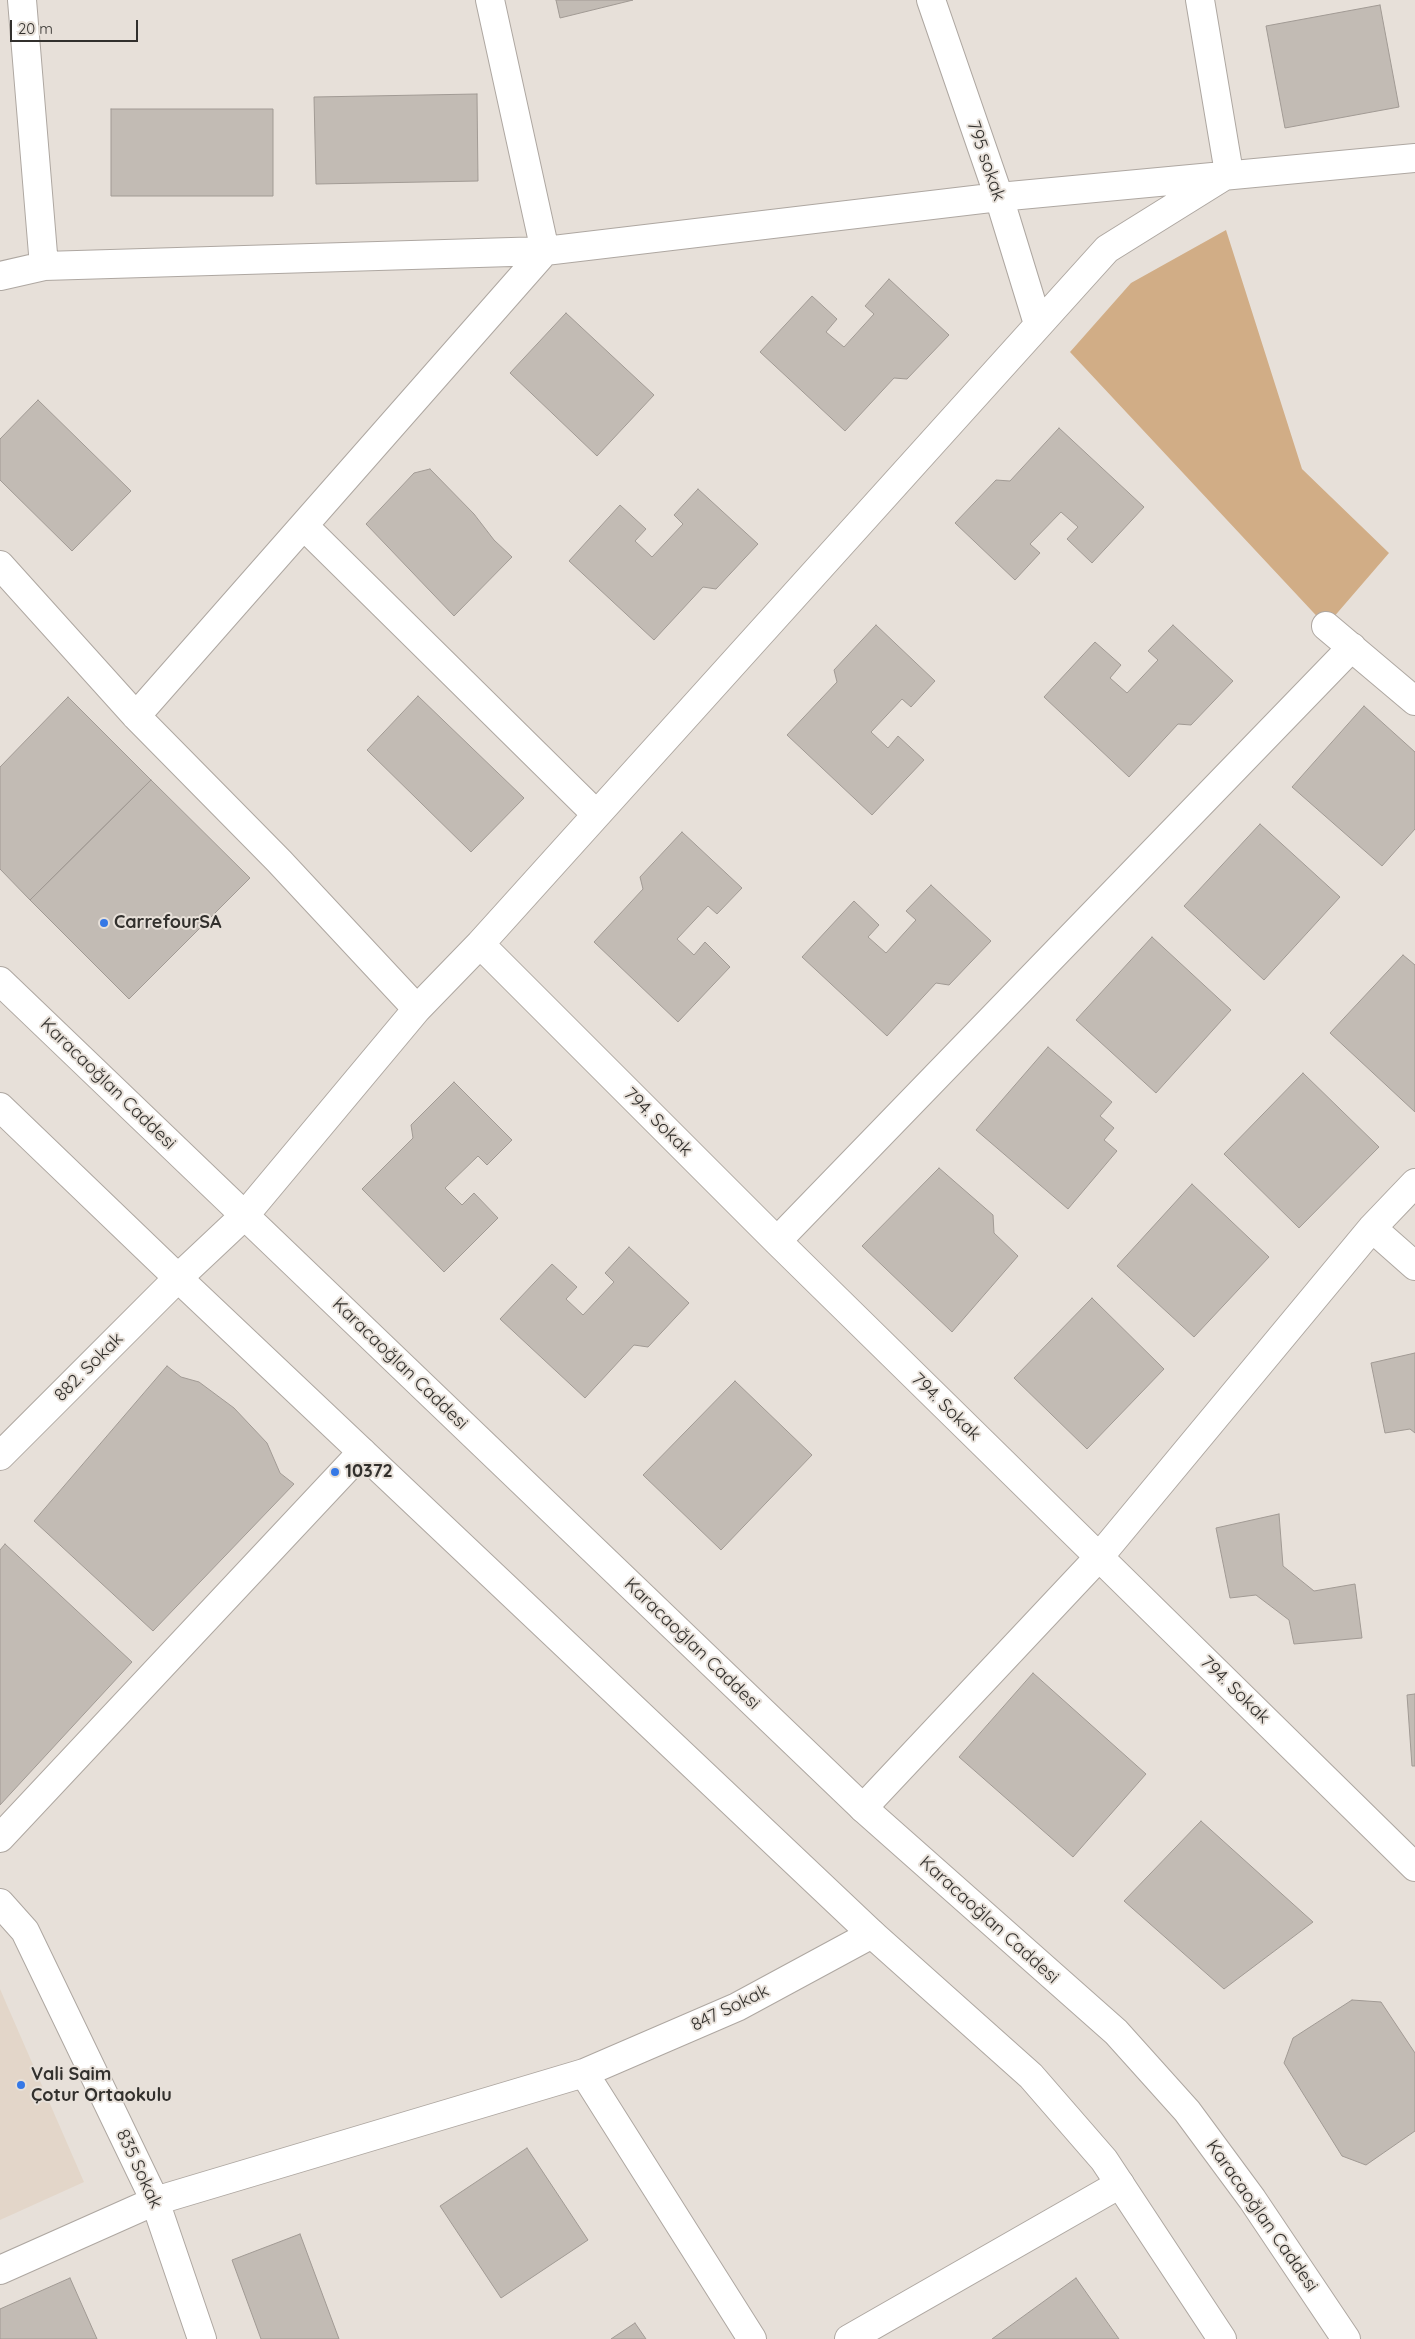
<!DOCTYPE html>
<html>
<head>
<meta charset="utf-8">
<style>
	body { margin:0 }
	#map { position:relative; width:1415px; height:2339px; overflow:hidden; background:#e7e0d9; font-family:Quicksand,sans-serif }
	canvas { display:block }
	.scale { position:absolute; left:10px; top:20px; width:128px; height:22px; box-sizing:border-box; border:2px solid #32302d; border-top:0; padding-left:6px; font-size:15px; line-height:18px; white-space:nowrap; color:#32302d; -webkit-text-stroke:4px #e7e0d9; paint-order:stroke }
</style>
</head>
<body>
<div id="map">
<canvas width="1415" height="2339"></canvas>
<div class="scale">20 m</div>
</div>
<script>
const c = document.querySelector('canvas').getContext('2d');
c.lineJoin = 'round';
function fillPath(path, color) { c.fillStyle = color; c.fill(path, 'evenodd'); }
const shape = rows => new Path2D(rows.map(r => 'M' + r).join(''));
function strokePath(path, color, width, dash) { c.strokeStyle = color; c.lineWidth = width; c.lineCap = dash ? 'butt' : 'round'; c.setLineDash(dash || []); c.stroke(path); }
function drawText(font, color, halo, rows, align = 'center') {
  c.font = font + ' Quicksand,sans-serif'; c.lineWidth = 4; c.setLineDash([]); c.textBaseline = 'middle'; c.strokeStyle = halo; c.fillStyle = color; for (const [text, x, y, turn = 0] of rows) {
    c.save(); c.translate(x, y); c.rotate((+turn || 0) * Math.PI / 180); c.textAlign = isNaN(turn) ? turn : align; if (halo) c.strokeText(text, 0, 0); c.fillText(text, 0, 0); c.restore();
  }
}
const built = shape([
	[0,1989,84,2182,0,2220]
]);
const green = shape([
	[1226,230,1302,469,1389,553,1326,626,1070,352,1131,283]
]);
const building = shape([
	[556,0,633,0,560,18,556,0],
	[1380,5,1399,107,1285,128,1266,26,1380,5],
	[477,94,478,181,316,184,314,97,477,94],
	[111,109,273,109,273,196,111,196,111,109],
	[889,279,949,335,907,379,894,378,845,431,760,352,812,296,837,319,826,332,844,347,874,314,865,306,889,279],
	[566,313,654,395,597,456,510,373,566,313],
	[38,400,131,491,72,551,0,480,0,439,38,400],
	[1059,428,1144,507,1092,563,1067,539,1078,527,1061,512,1030,544,1040,553,1015,580,955,523,996,480,1010,481,1059,428],
	[430,469,474,514,494,540,512,557,454,616,366,524,414,473,430,469],
	[698,489,758,544,716,589,703,587,654,640,569,561,620,505,646,529,635,541,652,557,683,524,674,515,698,489],
	[876,625,935,681,911,707,902,699,871,732,888,748,898,736,924,760,872,815,787,735,837,682,834,670,876,625],
	[1173,625,1233,681,1191,725,1178,724,1129,777,1044,697,1095,642,1121,665,1110,678,1127,693,1158,660,1148,651,1173,625],
	[418,696,524,798,471,852,367,750,418,696],
	[68,697,151,780,30,900,0,869,0,767,68,697],
	[1364,706,1415,752,1415,829,1382,866,1292,787,1364,706],
	[151,780,250,878,129,999,30,900,151,780],
	[1260,824,1340,897,1264,980,1184,906,1260,824],
	[682,832,742,888,717,914,708,906,677,939,694,955,705,942,730,967,678,1022,594,942,643,889,640,877,682,832],
	[931,885,991,941,949,985,936,983,887,1036,802,957,854,901,879,925,868,937,886,953,916,920,906,911,931,885],
	[1152,937,1231,1010,1156,1093,1076,1020,1152,937],
	[1403,955,1415,965,1415,1112,1330,1033,1403,955],
	[1048,1047,1112,1102,1100,1116,1114,1128,1104,1140,1117,1151,1068,1209,976,1130,1048,1047],
	[1303,1073,1379,1147,1299,1228,1224,1154,1303,1073],
	[454,1082,512,1140,487,1165,478,1156,445,1188,462,1205,474,1193,498,1218,444,1272,362,1189,413,1138,411,1125,454,1082],
	[939,1168,993,1215,994,1233,1018,1256,952,1332,862,1246,939,1168],
	[1192,1184,1269,1257,1194,1337,1117,1266,1192,1184],
	[629,1247,689,1303,648,1347,634,1345,585,1398,500,1319,552,1264,577,1287,566,1299,583,1315,614,1282,605,1273,629,1247],
	[1092,1298,1164,1369,1087,1449,1014,1378,1092,1298],
	[1415,1353,1415,1433,1410,1429,1385,1433,1371,1363,1415,1353],
	[167,1366,181,1377,199,1382,234,1408,267,1443,280,1473,294,1484,153,1631,34,1521,167,1366],
	[735,1381,812,1455,721,1550,643,1475,735,1381],
	[1279,1514,1283,1566,1314,1591,1355,1584,1362,1638,1294,1644,1289,1620,1256,1595,1230,1598,1216,1528,1279,1514],
	[5,1544,132,1662,0,1805,0,1550,5,1544],
	[1033,1673,1146,1774,1073,1857,959,1757,1033,1673],
	[1415,1694,1415,1766,1412,1766,1407,1695,1415,1694],
	[1201,1821,1313,1922,1224,1989,1124,1901,1201,1821],
	[1352,2000,1381,2002,1415,2053,1415,2131,1366,2165,1342,2156,1284,2063,1293,2038,1352,2000],
	[527,2148,588,2240,501,2298,440,2206,527,2148],
	[300,2234,339,2339,261,2339,232,2260,300,2234],
	[70,2278,97,2339,0,2339,0,2309,70,2278],
	[1076,2278,1119,2339,992,2339,1076,2278],
	[635,2323,646,2339,611,2339,635,2323]
]);
const street = shape([
	[22,0,44,266],
	[931,0,999,197,1038,324],
	[0,276,44,266,545,251,999,197,1415,158],
	[304,526,596,814],
	[0,565,136,716,279,861,417,1009],
	[1326,626,1415,701],
	[136,716,545,251,490,0],
	[480,944,777,1241,1415,1867],
	[1372,1228,1415,1266],
	[777,1241,1352,647],
	[0,1456,178,1278,245,1215,417,1009,480,944,1107,249,1229,173,1200,0],
	[863,1808,1099,1557,1372,1228,1415,1183],
	[0,1838,362,1452],
	[0,1903,25,1931,155,2201,202,2339],
	[584,2073,737,2007,872,1934],
	[0,2270,155,2201,584,2073,752,2339],
	[849,2339,1120,2184]
]);
const primary = shape([
	[0,981,863,1808,1116,2032,1187,2111,1252,2199,1346,2339],
	[0,1107,178,1278,872,1934,1031,2076,1104,2160,1222,2339]
]);
const markers = [
	[104,923,5,"#3578e6"],
	[335,1472,5,"#3578e6"],
	[21,2085,5,"#3578e6"]
];
const streetNames = [
	["795 sokak",986,161,71],
	["Karacaoğlan Caddesi",108,1084,44],
	["794. Sokak",658,1122,45],
	["Karacaoğlan Caddesi",400,1364,44],
	["882. Sokak",89,1367,-45],
	["794. Sokak",946,1407,44],
	["Karacaoğlan Caddesi",692,1644,44],
	["794. Sokak",1235,1690,44],
	["Karacaoğlan Caddesi",989,1920,42],
	["847 Sokak",730,2008,-26],
	["835 Sokak",139,2169,65],
	["Karacaoğlan Caddesi",1262,2216,55]
];
const poiNames = [
	["CarrefourSA",114,923],
	["10372",345,1472],
	["Vali Saim",31,2075],
	["Çotur Ortaokulu",31,2096]
];
fillPath(built, '#e3d6c9');
fillPath(green, '#d1ad86');
fillPath(building, '#c2bbb4');
strokePath(building, '#a19a94', 1);
strokePath(street, '#aea7a1', 30);
strokePath(primary, '#aea7a1', 30);
strokePath(street, '#fff', 28);
strokePath(primary, '#fff', 28);
for (const [x, y, r, color] of markers) { const dot = new Path2D(); dot.arc(x, y, r, 0, 2 * Math.PI); c.fillStyle = color; c.fill(dot); strokePath(dot, '#e7e0d9', 2); }
drawText('18px', '#32302d', '#e7e0d9', streetNames);
drawText('bold 18px', '#32302d', '#e7e0d9', poiNames, 'left');
</script>
</body>
</html>
